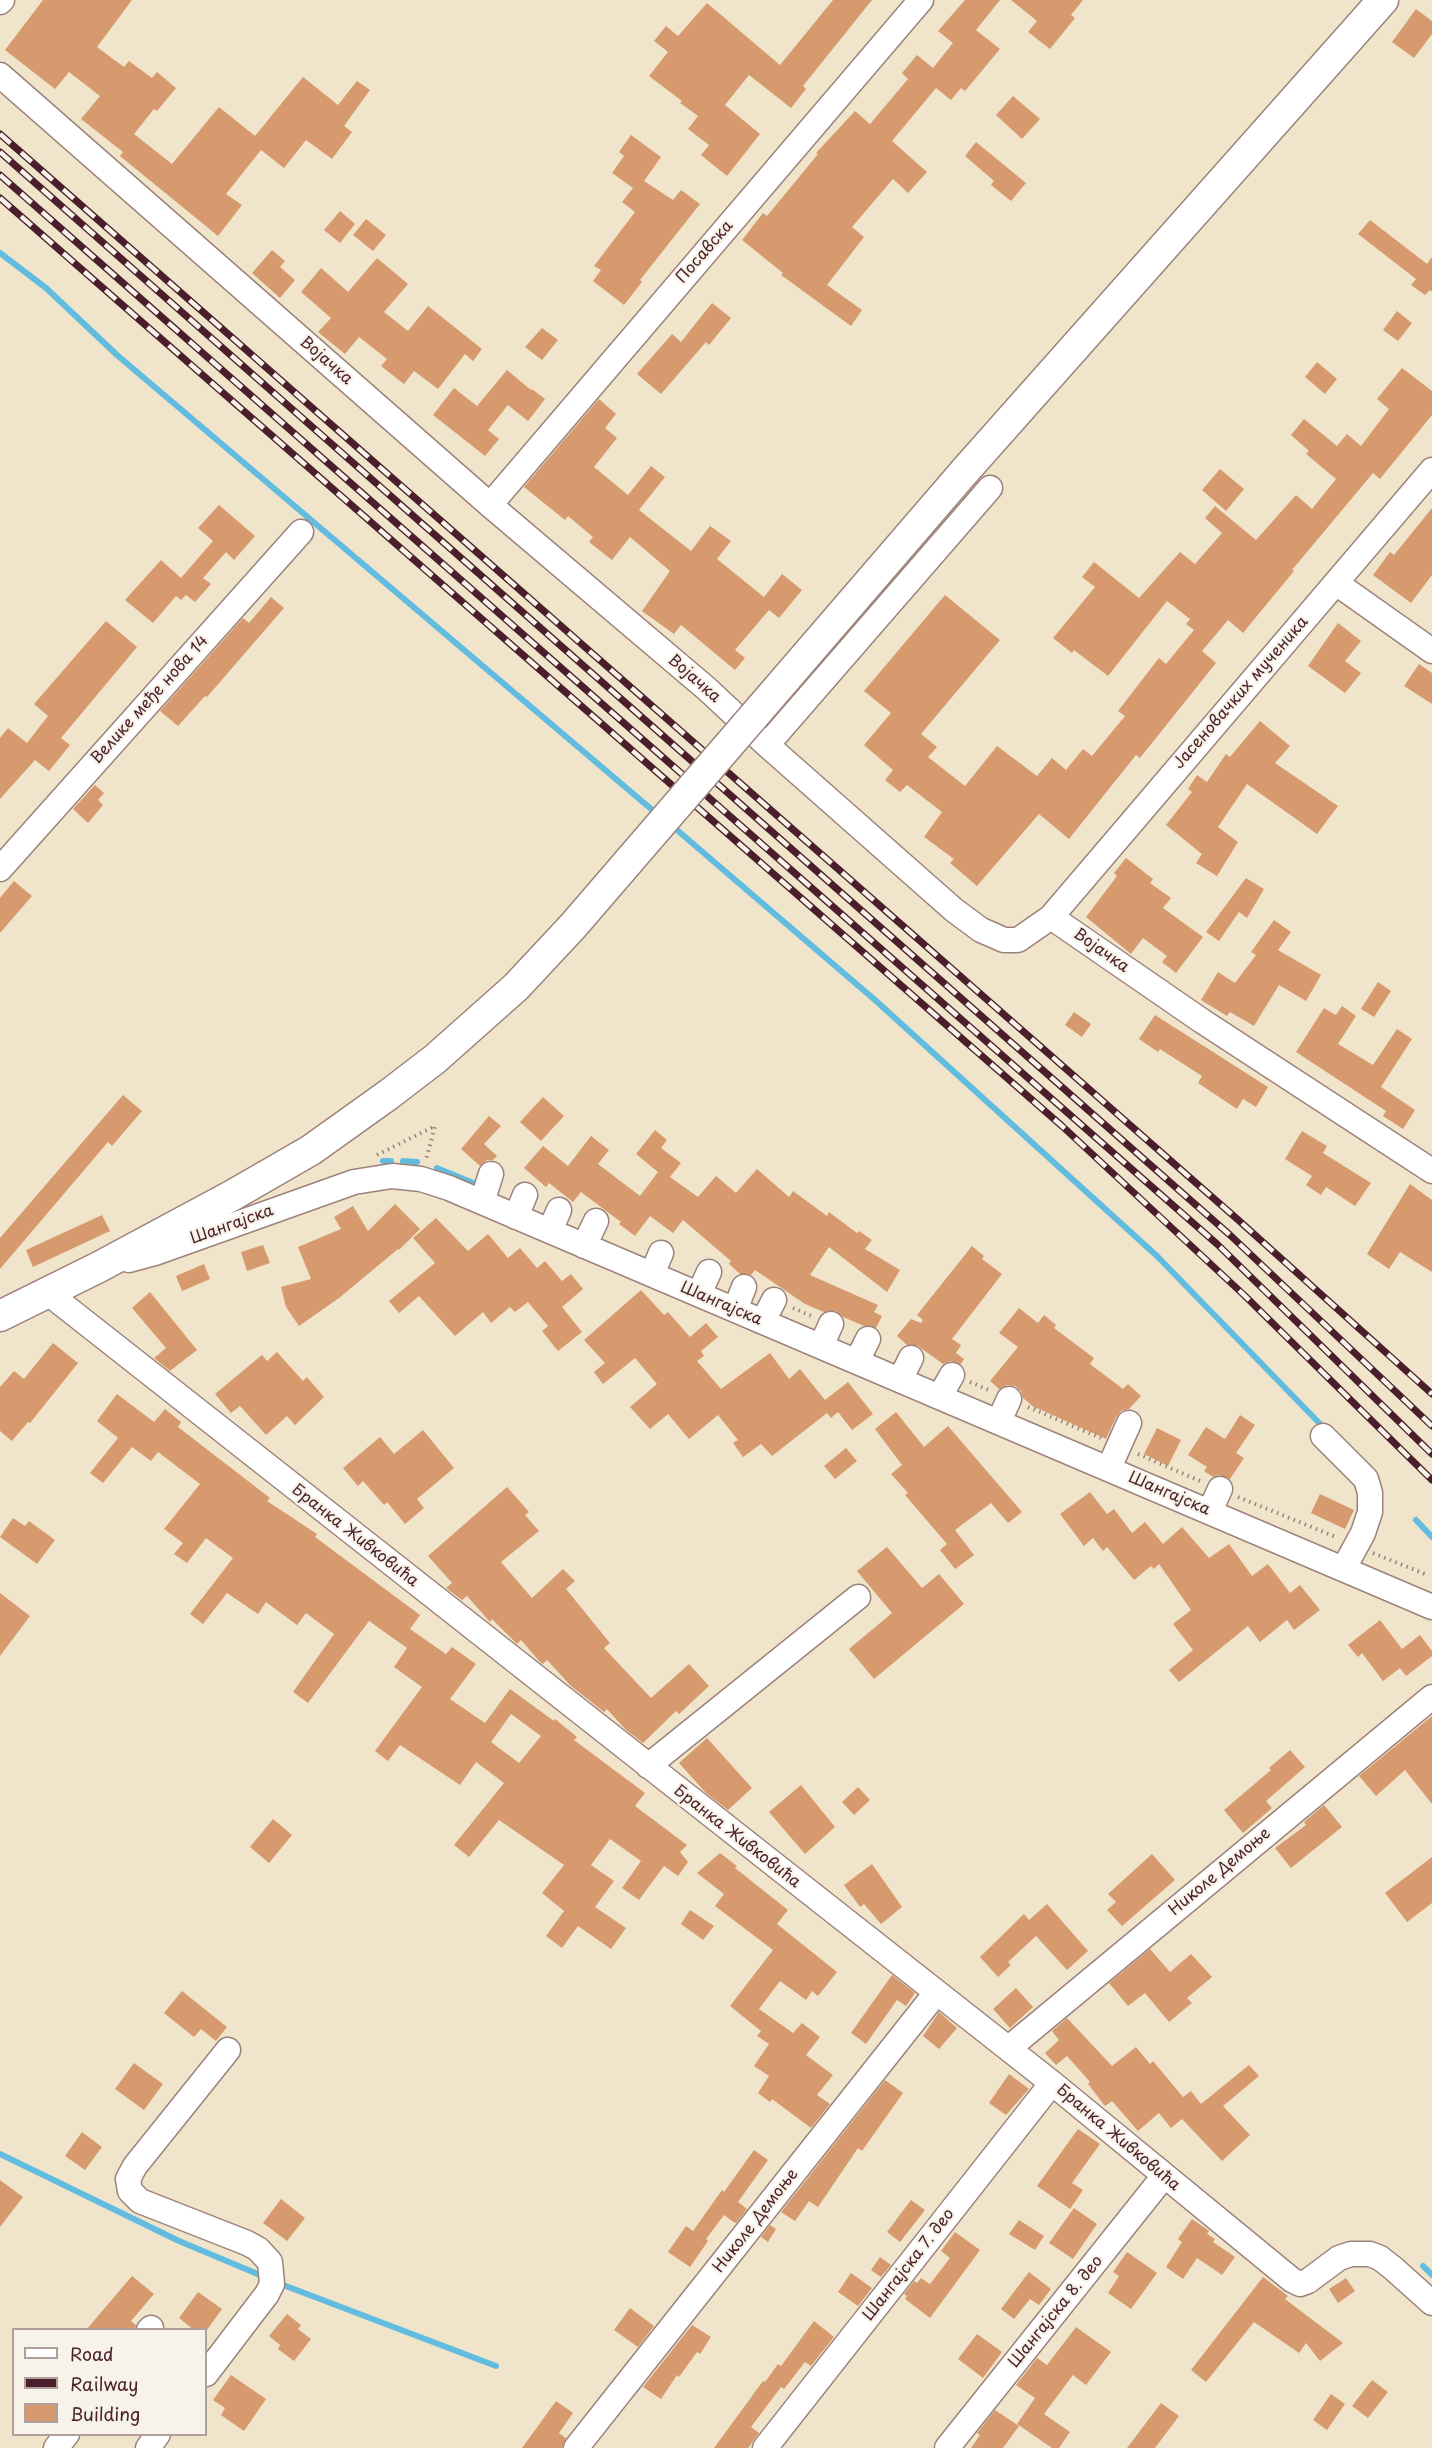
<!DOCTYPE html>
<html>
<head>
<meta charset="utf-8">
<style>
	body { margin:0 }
	#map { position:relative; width:1432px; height:2448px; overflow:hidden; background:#f0e5cb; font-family:"Playpen Sans",sans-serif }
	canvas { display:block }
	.legend { position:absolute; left:12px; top:2328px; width:195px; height:108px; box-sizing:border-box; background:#f7f3e8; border:2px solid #b29e9c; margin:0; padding:8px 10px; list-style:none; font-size:18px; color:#4a1f2b }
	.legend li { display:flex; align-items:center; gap:12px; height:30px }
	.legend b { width:30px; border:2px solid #b29e9c }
</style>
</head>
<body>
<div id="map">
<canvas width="1432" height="2448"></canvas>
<ul class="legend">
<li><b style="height:8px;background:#fff"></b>Road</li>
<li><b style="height:8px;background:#4a1f2b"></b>Railway</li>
<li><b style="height:16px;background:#d69a6e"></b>Building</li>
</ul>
</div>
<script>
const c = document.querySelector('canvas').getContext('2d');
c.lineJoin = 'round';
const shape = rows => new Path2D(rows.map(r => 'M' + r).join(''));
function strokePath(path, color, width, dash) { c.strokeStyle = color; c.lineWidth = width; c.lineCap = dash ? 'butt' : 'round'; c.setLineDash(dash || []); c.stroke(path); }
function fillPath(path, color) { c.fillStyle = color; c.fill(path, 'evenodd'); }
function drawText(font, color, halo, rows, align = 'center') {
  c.font = font + ' "Playpen Sans",sans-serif'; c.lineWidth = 4.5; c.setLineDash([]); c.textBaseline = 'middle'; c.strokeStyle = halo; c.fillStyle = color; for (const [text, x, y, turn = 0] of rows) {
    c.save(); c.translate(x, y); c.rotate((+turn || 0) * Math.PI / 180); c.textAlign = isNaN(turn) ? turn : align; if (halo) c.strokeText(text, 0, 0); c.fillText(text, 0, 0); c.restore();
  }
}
const stream = shape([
	[0,253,46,288,117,355,657,814],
	[670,824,875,1000,1157,1256,1325,1429],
	[383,1161,391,1161],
	[403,1161,417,1162],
	[437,1168,478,1185],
	[1416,1520,1432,1537],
	[0,2154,179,2241,260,2275],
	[1423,2266,1432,2275],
	[278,2283,496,2366]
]);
const building = shape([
	[43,0,132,0,97,47,124,67,129,61,152,78,157,72,176,88,157,111,154,109,134,134,172,164,219,107,255,136,303,77,338,105,357,81,370,90,344,126,352,132,332,159,306,140,284,168,261,150,226,194,242,205,218,236,120,156,123,152,81,119,100,96,69,72,55,89,5,50],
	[833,0,872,0,803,86,806,89,791,108,749,75,725,105,760,134,727,176,701,155,709,145,688,129,698,116,680,103,682,101,649,76,668,52,654,41,666,26,678,36,707,3,780,65],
	[965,0,1000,0,976,30,1000,49,965,91,961,88,951,100,936,88,892,141,927,172,908,193,893,179,852,227,864,237,827,285,862,310,851,326,781,275,783,273,742,240,763,213,767,216,818,154,816,153,855,111,870,124,908,79,902,73,917,55,933,68,953,43,938,31],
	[1011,0,1083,0,1071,15,1075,18,1050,49,1028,32,1037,21],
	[1416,9,1432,21,1432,34,1414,58,1392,42],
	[1013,96,1040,119,1022,139,996,115],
	[631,135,661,157,644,181,673,200,681,190,700,204,640,280,642,282,624,305,593,281,601,270,594,266,635,212,622,202,633,188,612,173,624,156,619,152],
	[976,142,1026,183,1011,201,991,185,994,181,965,156],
	[340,211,355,224,340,243,324,230],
	[366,219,386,235,373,251,353,235],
	[1370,220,1427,264,1432,257,1432,292,1430,290,1425,295,1411,285,1416,279,1358,234],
	[272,250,285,261,280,267,295,280,280,298,252,273],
	[377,258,408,284,384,312,408,331,428,306,482,349,473,361,465,354,438,389,414,371,404,384,381,366,387,359,359,337,345,354,318,332,331,318,301,292,321,268,348,292],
	[712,303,731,318,709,345,706,342,661,394,637,374,672,334,681,342],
	[1397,311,1412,323,1398,341,1383,330],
	[542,328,558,340,542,360,525,347],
	[1317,362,1337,379,1325,394,1305,377],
	[1402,368,1432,391,1432,415,1380,479,1373,473,1292,570,1294,571,1243,633,1228,620,1202,651,1216,663,1140,758,1136,755,1069,839,1039,814,977,886,950,863,954,859,924,837,942,812,907,785,900,792,885,780,893,770,864,745,891,713,864,691,945,595,1000,640,921,734,937,747,928,757,965,786,997,746,1037,776,1052,758,1066,770,1083,749,1092,756,1125,716,1118,711,1159,658,1166,664,1194,630,1186,624,1190,619,1167,601,1108,676,1074,650,1072,653,1053,638,1095,587,1082,577,1094,562,1139,598,1180,552,1195,564,1222,533,1205,518,1215,506,1256,540,1296,495,1312,509,1336,479,1306,454,1309,451,1291,435,1304,419,1337,446,1347,434,1361,446,1389,409,1377,399],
	[507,370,531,390,532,389,545,399,528,421,508,405,488,430,499,439,485,456,433,415,454,388,477,406],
	[599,399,616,414,605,428,617,438,594,467,628,495,651,466,665,477,639,510,691,551,710,526,731,541,717,559,764,597,782,574,802,590,779,618,769,610,735,650,745,658,735,670,681,625,674,634,642,611,670,571,630,537,612,560,589,542,593,537,568,516,565,520,524,487],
	[1220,469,1244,489,1226,511,1202,490],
	[219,505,255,536,234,560,226,552,203,578,211,584,195,602,186,595,181,600,176,596,153,623,125,600,161,560,181,578,213,541,198,528],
	[1432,508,1432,575,1411,603,1373,575,1390,552,1394,555],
	[271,597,284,608,207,697,205,696,178,726,160,711,243,618,249,623],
	[106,621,137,647,61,738,70,745,49,771,35,760,0,799,0,738,8,728,27,743,48,716,34,704],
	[1338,623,1361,641,1345,661,1361,673,1345,693,1308,666],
	[1419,664,1432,673,1432,704,1404,686],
	[1260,721,1290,746,1275,763,1338,806,1317,834,1247,784,1218,827,1238,842,1217,876,1196,863,1202,854,1166,825,1192,792,1188,789,1197,775,1207,782,1226,754,1230,757],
	[95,785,104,793,98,800,103,805,88,823,73,809],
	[1126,858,1153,879,1150,883,1171,898,1163,908,1203,937,1176,973,1162,962,1167,956,1143,938,1131,954,1086,917,1117,876,1114,873],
	[1246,878,1264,889,1247,918,1239,912,1219,941,1206,932],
	[14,881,32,896,0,933,0,898],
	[1274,920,1291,932,1278,950,1321,975,1306,1001,1279,985,1254,1026,1230,1012,1227,1016,1201,1000,1218,972,1235,983,1256,955,1251,952],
	[1378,982,1391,991,1374,1017,1361,1009],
	[1342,1006,1356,1016,1338,1044,1373,1065,1397,1029,1412,1039,1381,1087,1415,1110,1403,1129,1383,1116,1386,1111,1296,1052,1324,1008,1336,1015],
	[1074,1012,1091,1024,1082,1037,1065,1025],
	[1155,1015,1268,1087,1256,1107,1243,1099,1237,1109,1198,1083,1202,1076,1160,1049,1158,1052,1139,1039],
	[123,1095,142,1111,112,1146,108,1142,0,1269,0,1238],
	[543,1097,564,1116,541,1141,520,1122],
	[489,1116,501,1126,484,1144,497,1156,493,1160,487,1160,480,1166,461,1149],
	[655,1130,667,1140,661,1148,681,1163,670,1177,698,1197,716,1176,736,1193,757,1169,789,1197,793,1191,827,1216,829,1212,857,1233,859,1231,872,1240,865,1249,900,1270,887,1292,829,1247,810,1275,878,1305,874,1312,882,1316,876,1328,864,1326,843,1317,836,1311,824,1312,805,1304,755,1270,751,1275,740,1274,729,1264,731,1261,683,1220,673,1233,650,1216,635,1236,619,1224,621,1222,581,1192,573,1202,549,1183,546,1187,524,1168,543,1146,568,1166,591,1136,609,1150,598,1164,640,1196,658,1172,636,1154],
	[1302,1131,1327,1146,1323,1153,1371,1183,1355,1206,1326,1187,1321,1195,1306,1185,1312,1176,1285,1159],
	[1410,1184,1432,1200,1432,1272,1400,1252,1389,1269,1367,1254],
	[395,1204,420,1229,399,1250,398,1249,339,1298,299,1326,286,1307,281,1287,311,1279,298,1247,341,1229,334,1217,353,1206,368,1231],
	[102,1215,110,1231,33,1267,26,1250],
	[436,1218,468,1251,488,1234,508,1258,520,1248,537,1268,545,1261,562,1281,571,1274,583,1289,562,1307,582,1332,558,1351,542,1331,548,1326,528,1302,515,1312,510,1307,491,1323,483,1312,455,1336,419,1296,399,1313,389,1301,435,1263,413,1238],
	[263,1245,270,1263,247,1271,241,1252],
	[972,1246,984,1256,982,1259,1002,1274,952,1339,961,1345,956,1353,964,1359,961,1364,951,1361,943,1364,918,1346,907,1345,897,1336,911,1319,921,1323,923,1320,917,1315],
	[204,1264,210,1279,182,1291,176,1276],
	[641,1290,664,1315,668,1312,690,1337,706,1323,718,1337,701,1351,704,1356,697,1361,721,1389,770,1353,789,1379,800,1369,825,1400,848,1382,873,1414,852,1430,838,1412,831,1418,827,1413,772,1456,761,1444,743,1457,733,1443,738,1440,718,1415,689,1439,668,1414,650,1429,630,1407,657,1384,635,1358,603,1384,594,1372,605,1363,584,1340],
	[150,1292,197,1350,170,1371,154,1358,166,1348,132,1308],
	[1019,1308,1038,1323,1044,1315,1056,1325,1054,1328,1094,1358,1090,1364,1123,1389,1128,1384,1141,1396,1129,1409,1121,1411,1116,1417,1106,1439,1037,1408,1036,1409,1023,1398,1021,1391,1015,1386,1007,1385,999,1389,990,1381,1018,1347,999,1333],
	[53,1343,78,1363,30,1423,28,1422,12,1441,0,1431,0,1387,14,1371,24,1379],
	[277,1352,303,1381,307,1377,324,1397,295,1425,287,1416,266,1435,240,1406,231,1413,215,1394,262,1355,267,1361],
	[117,1394,154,1422,165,1409,181,1422,178,1427,270,1498,267,1501,317,1534,315,1537,420,1615,410,1629,446,1654,452,1647,476,1664,450,1699,485,1723,510,1689,554,1721,555,1719,577,1737,574,1740,645,1793,635,1806,687,1845,680,1852,688,1862,678,1876,664,1866,639,1900,622,1888,641,1861,610,1839,591,1865,614,1881,595,1907,626,1928,611,1949,578,1926,562,1948,546,1936,564,1911,542,1893,564,1865,499,1820,469,1857,454,1845,504,1783,476,1762,460,1785,400,1745,388,1761,375,1751,422,1687,394,1667,407,1648,369,1621,308,1703,293,1692,334,1634,306,1613,297,1625,266,1602,258,1614,227,1593,203,1624,190,1614,233,1558,206,1538,187,1563,174,1554,183,1543,164,1529,200,1484,158,1452,151,1461,132,1447,103,1483,90,1473,118,1438,97,1421],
	[511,1714,541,1736,519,1763,491,1742],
	[896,1412,924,1447,948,1426,1022,1512,1008,1523,991,1503,955,1530,974,1555,955,1569,940,1550,947,1544,905,1495,908,1493,891,1474,902,1465,875,1429],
	[1240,1415,1255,1425,1236,1453,1244,1458,1230,1479,1219,1475,1213,1477,1204,1471,1207,1467,1188,1455,1206,1427,1225,1439],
	[1157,1428,1181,1440,1168,1466,1144,1454],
	[423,1430,454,1468,417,1499,424,1508,405,1524,387,1502,384,1505,363,1481,358,1486,343,1468,380,1437,394,1454],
	[846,1448,857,1461,835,1479,824,1466],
	[507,1487,529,1512,525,1515,539,1531,501,1562,532,1598,563,1569,575,1581,566,1589,610,1643,604,1648,651,1698,689,1664,709,1686,679,1714,676,1711,643,1743,625,1729,607,1709,604,1712,571,1686,547,1660,543,1664,540,1662,521,1640,517,1644,492,1619,490,1622,467,1596,462,1600,446,1588,452,1583,428,1556],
	[1090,1492,1107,1514,1114,1509,1132,1533,1145,1522,1163,1544,1182,1527,1209,1558,1229,1544,1252,1576,1268,1564,1290,1593,1300,1585,1320,1610,1294,1630,1287,1620,1260,1642,1248,1626,1179,1682,1169,1670,1193,1650,1173,1624,1191,1610,1159,1564,1154,1569,1151,1566,1134,1580,1107,1547,1103,1551,1093,1538,1084,1546,1060,1514],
	[1320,1494,1354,1510,1345,1529,1311,1513],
	[13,1518,25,1526,29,1521,55,1540,37,1564,0,1537],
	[887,1547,922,1588,939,1574,964,1604,874,1679,849,1649,892,1613,857,1571],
	[0,1593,30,1616,0,1656],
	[1380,1620,1402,1649,1420,1635,1432,1651,1432,1656,1406,1676,1400,1668,1383,1681,1362,1653,1358,1657,1348,1645],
	[1432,1716,1432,1804,1405,1770,1376,1796,1359,1776],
	[707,1738,752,1788,728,1810,706,1793,679,1763],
	[1290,1750,1305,1767,1266,1801,1272,1808,1243,1833,1224,1810,1271,1770,1269,1768],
	[801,1785,835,1827,805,1854,769,1812],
	[858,1787,870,1800,854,1815,842,1802],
	[1324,1805,1342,1827,1291,1868,1275,1848,1306,1825,1304,1822],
	[273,1819,292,1835,269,1863,250,1847],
	[720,1853,737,1866,735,1868,788,1910,777,1924,837,1972,818,1996,812,1991,806,2000,780,1981,759,2009,793,2033,802,2023,820,2037,806,2055,833,2075,817,2095,830,2104,811,2128,772,2099,770,2102,758,2093,769,2076,754,2066,769,2044,757,2036,761,2031,730,2006,773,1950,715,1906,724,1894,697,1873],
	[1152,1854,1175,1880,1122,1926,1107,1910,1116,1902,1108,1894],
	[1432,1857,1432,1903,1407,1922,1385,1893],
	[872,1864,902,1907,881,1924,864,1904,860,1907,844,1885],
	[1047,1904,1088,1951,1067,1970,1036,1936,1008,1962,1011,1965,998,1977,980,1957,1024,1914,1029,1920],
	[690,1910,714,1926,703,1940,681,1924],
	[1150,1949,1170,1972,1191,1954,1212,1977,1187,1998,1192,2003,1169,2022,1145,1993,1128,2006,1109,1983],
	[892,1975,915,1993,906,2006,897,2000,866,2044,851,2033],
	[1016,1988,1033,2007,1010,2028,993,2009],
	[182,1991,227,2027,216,2041,201,2029,194,2037,164,2013],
	[939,2012,957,2028,939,2049,923,2036],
	[1067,2018,1112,2066,1136,2047,1150,2064,1153,2061,1183,2097,1191,2091,1201,2104,1249,2065,1259,2076,1223,2106,1250,2135,1222,2161,1182,2119,1171,2128,1159,2113,1138,2131,1112,2101,1105,2106,1088,2084,1090,2082,1067,2056,1056,2065,1045,2053,1059,2040,1052,2031],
	[134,2063,163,2084,144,2110,115,2089],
	[1009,2074,1029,2089,1006,2115,989,2103],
	[885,2080,903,2093,862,2151,858,2148,818,2207,809,2201,795,2221,781,2212],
	[1078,2129,1100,2144,1072,2183,1083,2190,1070,2209,1037,2186],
	[82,2132,102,2147,85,2170,65,2156],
	[754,2150,768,2160,738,2202,747,2209,737,2222,735,2223,724,2215,706,2239,708,2241,690,2267,668,2252,686,2226,693,2231,722,2190,724,2192],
	[0,2180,23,2197,0,2227],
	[281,2199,305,2218,287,2241,263,2223],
	[911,2200,925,2210,900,2242,887,2232],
	[1074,2208,1097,2224,1073,2259,1049,2243],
	[1192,2219,1209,2231,1207,2234,1215,2239,1213,2242,1235,2257,1222,2275,1197,2258,1183,2279,1166,2267,1182,2242,1178,2239],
	[1019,2220,1044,2236,1035,2250,1009,2234],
	[770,2225,776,2229,768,2242,761,2237],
	[955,2232,980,2250,930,2318,905,2299,907,2296,904,2294,914,2281,917,2283,921,2278,930,2284,950,2258,941,2251],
	[1127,2252,1157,2273,1131,2309,1108,2293,1119,2276,1113,2272],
	[880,2257,891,2265,881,2277,871,2270],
	[1029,2272,1051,2289,1039,2305,1030,2299,1014,2319,1001,2309],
	[851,2273,872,2288,858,2306,838,2292],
	[132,2276,154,2294,131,2321,136,2325,135,2330,86,2330],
	[1263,2277,1288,2296,1285,2299,1343,2343,1320,2361,1306,2343,1299,2353,1254,2322,1206,2382,1191,2370],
	[1346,2278,1355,2291,1338,2303,1329,2289],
	[198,2292,222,2309,207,2330,194,2330,179,2318],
	[630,2308,654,2326,638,2347,614,2330],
	[287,2314,301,2325,298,2329,311,2339,294,2361,278,2349,280,2345,269,2336],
	[814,2321,834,2337,811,2366,805,2362,784,2389,781,2387,751,2427,759,2433,748,2448,714,2448,763,2381,765,2382,778,2364,781,2366],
	[692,2325,711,2337,700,2354,697,2352,679,2377,677,2375,661,2399,643,2387],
	[1076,2327,1111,2352,1086,2385,1073,2375,1044,2414,1070,2432,1059,2448,1052,2448,1017,2424,1035,2398,1016,2385,1037,2358,1047,2365],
	[977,2334,1002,2352,983,2378,958,2359],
	[231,2375,266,2399,244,2431,221,2415,225,2408,213,2400],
	[1372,2380,1388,2392,1368,2418,1352,2406],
	[1331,2394,1345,2404,1327,2430,1313,2420],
	[556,2401,573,2413,559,2433,566,2438,562,2448,522,2448],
	[1161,2403,1179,2416,1155,2448,1127,2448],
	[995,2410,1019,2426,1003,2448,971,2448,980,2435,977,2433]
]);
const path = shape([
	[377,1155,435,1126,426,1160],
	[793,1308,814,1317],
	[970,1382,991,1391],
	[1028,1407,1101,1438],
	[1138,1454,1200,1481],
	[1238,1497,1336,1537],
	[1373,1553,1425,1574]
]);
const minor = shape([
	[0,2,2,0],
	[0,75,490,505,707,689,767,745,954,910,981,930,1004,940,1018,940,1051,917,1432,470],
	[490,505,921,0],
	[1336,583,1432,651],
	[767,745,990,488],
	[0,869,301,532],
	[1051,917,1202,1021,1432,1171],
	[482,1202,491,1174],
	[516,1217,525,1195],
	[550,1231,559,1210],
	[584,1246,596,1221],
	[129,1260,155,1253,354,1182,392,1176,421,1179,449,1188,1432,1607],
	[652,1274,661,1253],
	[48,1293,1052,2083,1292,2280,1300,2284,1308,2281,1339,2258,1351,2254,1370,2254,1380,2258,1394,2269,1432,2303],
	[699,1294,709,1272],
	[735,1310,744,1287],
	[763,1321,774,1300],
	[821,1346,831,1324],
	[857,1361,868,1339],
	[900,1380,911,1358],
	[940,1396,952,1375],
	[999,1421,1009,1399],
	[1323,1436,1366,1479,1370,1493,1370,1512,1363,1533,1344,1568],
	[1109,1468,1129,1423],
	[1210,1511,1220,1489],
	[648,1766,858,1597],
	[1009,2048,1432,1697],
	[149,2330,151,2328],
	[206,2374,267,2294,272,2284,270,2262,258,2249,247,2243,140,2201,130,2191,128,2179,135,2166,228,2050],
	[56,2448,67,2434],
	[148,2448,158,2434],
	[576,2448,936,1993],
	[765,2448,1052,2083],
	[947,2448,1164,2176]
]);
const major = shape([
	[964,472,1383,0],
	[0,1316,99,1267,233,1195,311,1150,388,1095]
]);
const rail = shape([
	[0,134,1236,1218,1432,1394],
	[0,152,1230,1235,1432,1426],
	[0,175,1217,1244,1432,1454],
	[0,198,1062,1126,1244,1295,1432,1480]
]);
const majorBridge = shape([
	[388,1095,435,1059,516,987,573,926,964,472]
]);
const streetNames = [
	["Посавска",705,252,-49],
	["Војачка",326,361,41],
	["Војачка",694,679,41],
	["Јасеновачких мученика",1241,693,-49],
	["Велике међе нова 14",150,700,-48],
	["Војачка",1101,951,35],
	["Шангајска",232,1225,-20],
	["Шангајска",721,1304,23],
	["Шангајска",1169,1494,23],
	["Бранка Живковића",355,1536,38],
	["Бранка Живковића",737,1837,38],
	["Николе Демоње",1220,1872,-40],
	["Бранка Живковића",1118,2138,40],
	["Николе Демоње",756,2221,-52],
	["Шангајска 7. део",909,2265,-52],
	["Шангајска 8. део",1056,2312,-51]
];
strokePath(stream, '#61bcdf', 6);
fillPath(building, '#d69a6e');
strokePath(minor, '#9d827b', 27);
strokePath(major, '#9d827b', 33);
strokePath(path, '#9d827b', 4, [1.5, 4.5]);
strokePath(minor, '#fff', 24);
strokePath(major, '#fff', 30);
strokePath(rail, '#4a1f2b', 7);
strokePath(rail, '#f7f3e8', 4.5, [14]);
strokePath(majorBridge, '#9d827b', 33, []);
strokePath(majorBridge, '#fff', 30);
drawText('16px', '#4a1f2b', '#f7f3e8', streetNames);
</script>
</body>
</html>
